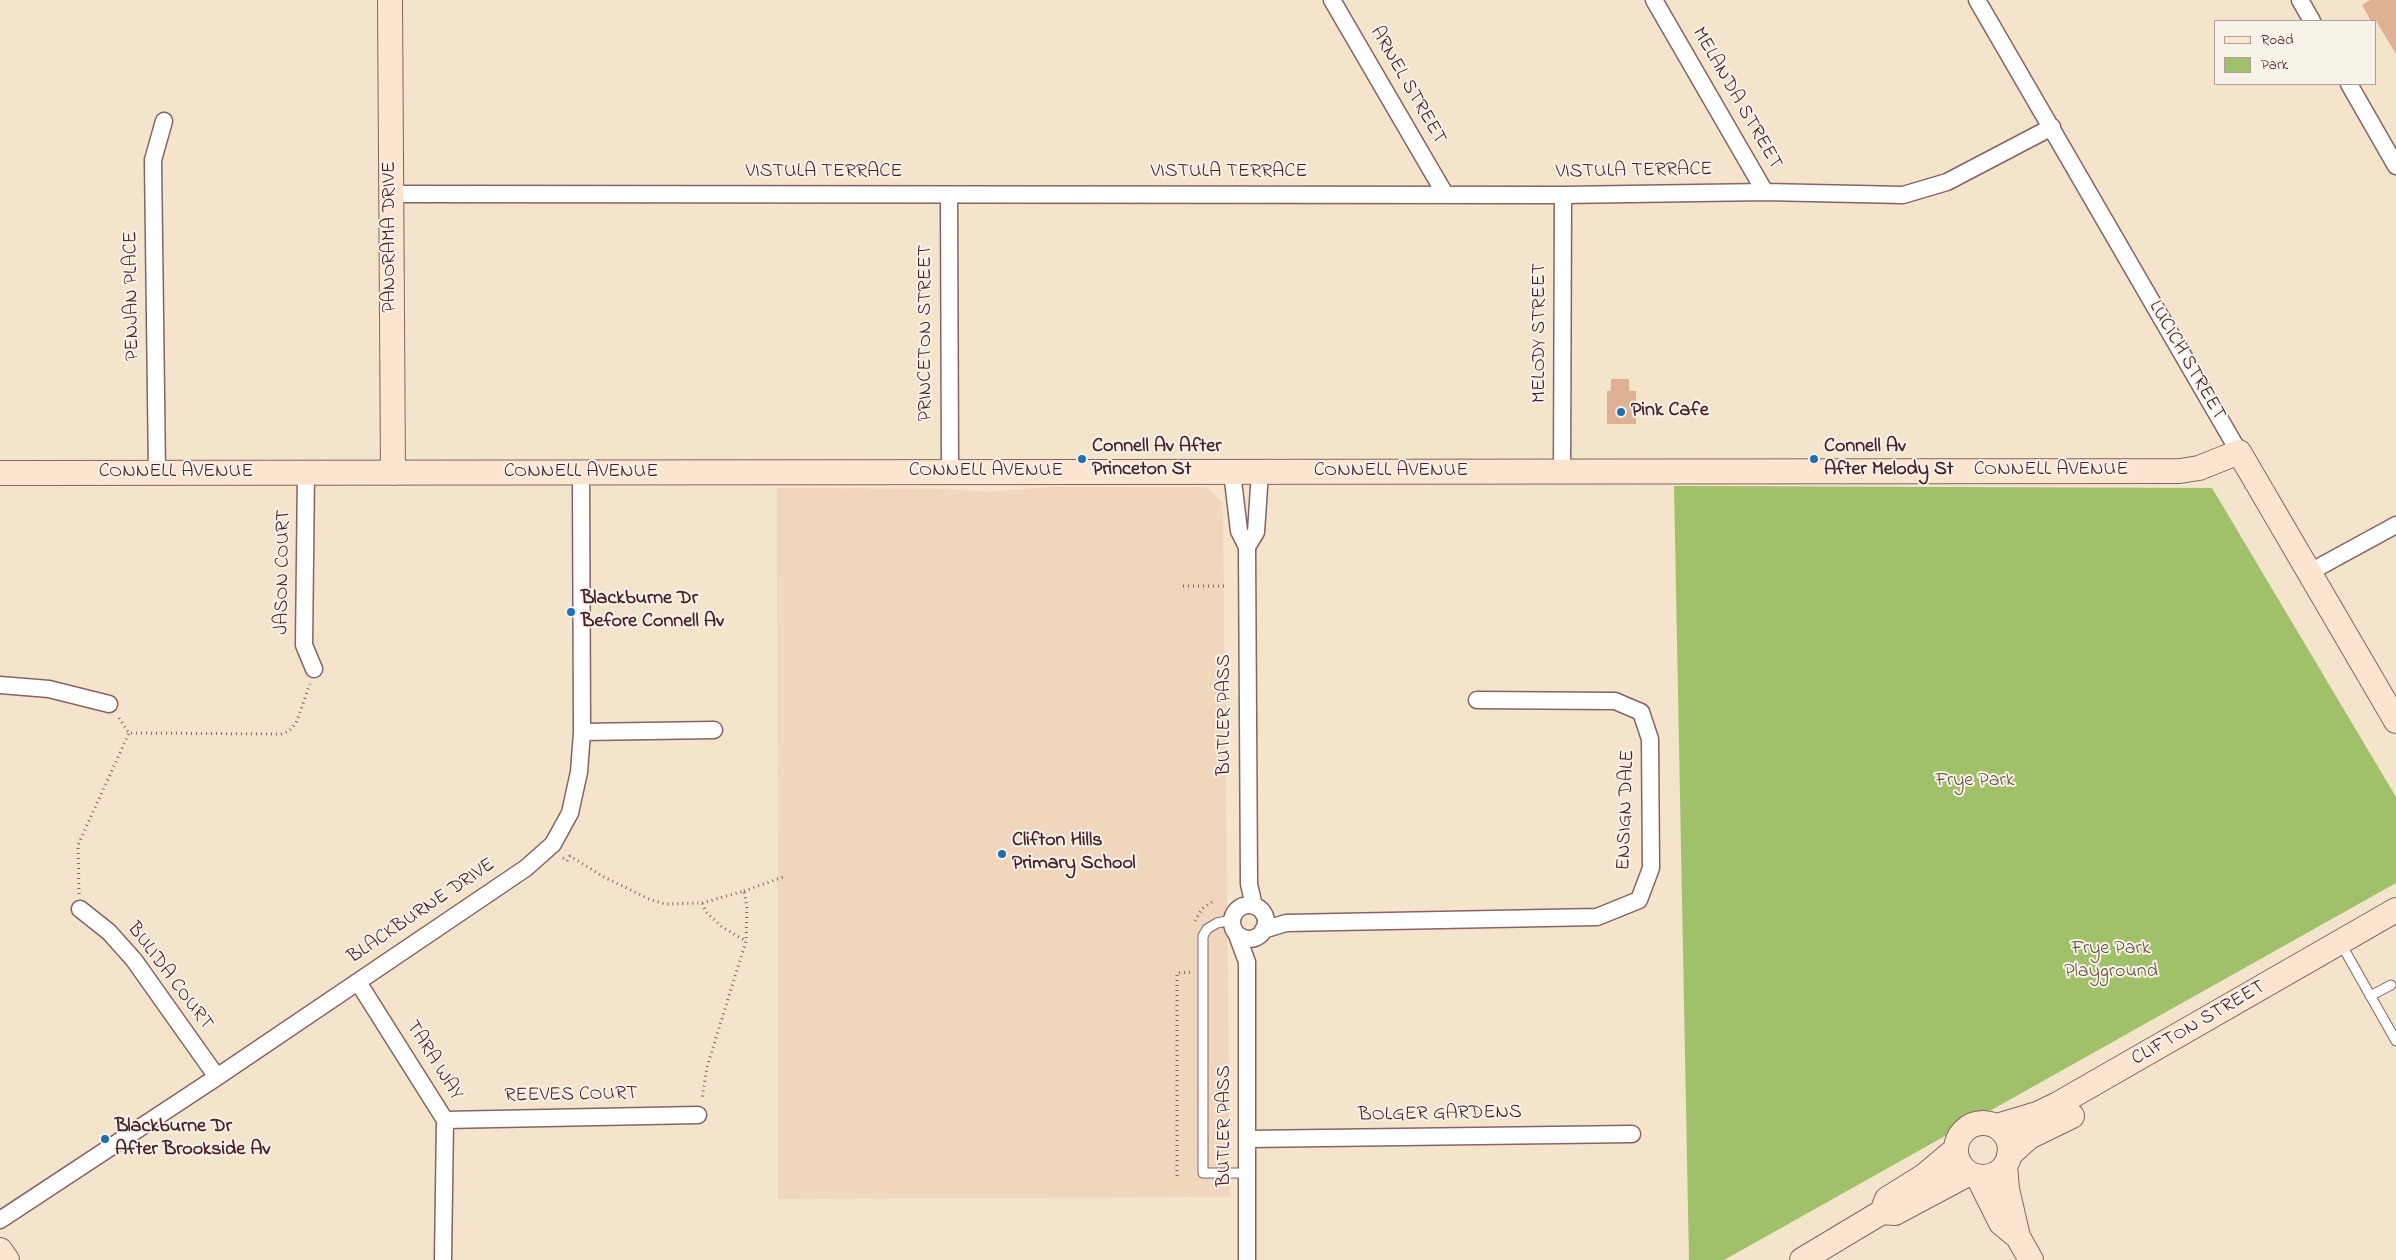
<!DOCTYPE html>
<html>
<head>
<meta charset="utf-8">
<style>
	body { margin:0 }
	#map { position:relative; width:2396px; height:1260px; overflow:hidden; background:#f3e4cb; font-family:"Indie Flower",sans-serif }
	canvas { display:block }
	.legend { position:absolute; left:2214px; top:20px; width:162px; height:65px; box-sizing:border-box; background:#f7f3e8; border:1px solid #b29e9c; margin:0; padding:6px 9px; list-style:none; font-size:15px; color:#4a1f2b }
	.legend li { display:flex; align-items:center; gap:10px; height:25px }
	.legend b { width:25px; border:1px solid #b29e9c }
</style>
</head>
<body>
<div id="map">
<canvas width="2396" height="1260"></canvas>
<ul class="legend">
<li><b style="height:6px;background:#fbe5cf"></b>Road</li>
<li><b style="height:14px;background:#a0c16a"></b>Park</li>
</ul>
</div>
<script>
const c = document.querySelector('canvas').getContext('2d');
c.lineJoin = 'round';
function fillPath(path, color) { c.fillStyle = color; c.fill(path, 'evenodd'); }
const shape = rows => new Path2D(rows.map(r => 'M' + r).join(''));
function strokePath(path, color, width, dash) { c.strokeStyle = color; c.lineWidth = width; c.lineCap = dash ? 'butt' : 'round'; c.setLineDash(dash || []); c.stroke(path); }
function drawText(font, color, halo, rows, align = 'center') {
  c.font = font + ' "Indie Flower",sans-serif'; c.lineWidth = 4; c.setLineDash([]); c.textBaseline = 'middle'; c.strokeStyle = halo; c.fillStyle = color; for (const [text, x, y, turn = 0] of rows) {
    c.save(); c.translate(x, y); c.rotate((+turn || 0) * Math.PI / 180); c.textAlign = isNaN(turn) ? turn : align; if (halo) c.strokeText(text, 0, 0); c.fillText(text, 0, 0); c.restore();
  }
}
const built = shape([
	[1050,487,1201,487,1210,490,1222,502,1223,512,1230,1197,778,1199,777,488,945,489,989,492]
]);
const green = shape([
	[1674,486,2212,488,2396,797,2396,883,1724,1260,1689,1260]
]);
const building = shape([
	[2370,0,2396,0,2396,54,2376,21,2371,21,2362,5],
	[1611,379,1629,379,1629,391,1636,391,1636,424,1607,424,1607,391,1611,391]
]);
const path = shape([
	[1183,586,1227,586],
	[119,718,129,733,281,734,289,731,296,723,310,684],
	[563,858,567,861,570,856,604,877,649,899,665,904,702,903,706,912,722,927,746,941,707,1067,702,1099],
	[744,891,786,876],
	[79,894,78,845,129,733],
	[702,903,744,891,747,907,746,941],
	[1195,921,1202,909,1212,902],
	[1177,1176,1177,973,1192,972]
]);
const lane = shape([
	[1232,920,1217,923,1207,929,1203,936,1203,1173,1247,1173],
	[2340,942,2396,1041],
	[2370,996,2391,985]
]);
const street = shape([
	[1332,0,1445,194],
	[1654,0,1765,192],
	[1977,0,2239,452],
	[2300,0,2312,21],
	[2349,84,2396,166],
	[391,194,1563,195,1765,192,1903,195,1947,182,2052,127],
	[949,195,950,471],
	[1232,472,1239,531,1247,547,1249,884,1254,906],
	[1562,472,1563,195],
	[157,473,153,160,164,121],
	[306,473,304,645,314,669],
	[1247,547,1256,532,1260,472],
	[2308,573,2396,525],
	[0,685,49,689,109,704],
	[582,732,714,730],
	'1232 922a17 17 0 1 1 34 0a17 17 0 1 1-34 0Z',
	[80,909,109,932,134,960,217,1077],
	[1263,930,1286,923,1597,917,1639,900,1651,868,1650,739,1641,712,1615,701,1477,700],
	[1237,935,1247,962,1247,1260],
	[358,982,445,1120,443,1260],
	[445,1120,698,1115],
	[1248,1139,1632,1134],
	[0,1220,217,1077,526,868,553,844,570,813,579,772,582,732,581,474]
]);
const secondary = shape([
	[390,0,393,473],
	[0,473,2180,471,2199,468,2239,452,2396,721],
	'1956 1150a27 27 0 1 1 54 0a27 27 0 1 1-54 0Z',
	[1997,1126,2037,1114,2058,1104,2396,910],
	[2009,1155,2029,1137,2072,1116],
	[2005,1165,2007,1189,2018,1237,2031,1260],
	[1978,1177,2001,1223,2018,1237],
	[1882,1212,1895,1213,1968,1174],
	[0,1250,7,1260],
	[1802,1260,1882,1212,1887,1199,1924,1176,1955,1150]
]);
const markers = [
	[1621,412,5,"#1f6fb2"],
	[1082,459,5,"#1f6fb2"],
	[1814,459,5,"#1f6fb2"],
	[571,612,5,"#1f6fb2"],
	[1002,854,5,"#1f6fb2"],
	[105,1139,5,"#1f6fb2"]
];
const streetNames = [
	["ARNEL STREET",1407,86,60],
	["MELANDA STREET",1736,99,60],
	["VISTULA TERRACE",1634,172,-1],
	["VISTULA TERRACE",824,173],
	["VISTULA TERRACE",1229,173],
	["PANORAMA DRIVE",391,237,-90],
	["PENJAN PLACE",133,296,-91],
	["PRINCETON STREET",927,333,-90],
	["MELODY STREET",1541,333,-90],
	["LUCICH STREET",2186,361,60],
	["CONNELL AVENUE",2051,471],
	["CONNELL AVENUE",986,472],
	["CONNELL AVENUE",1391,472],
	["CONNELL AVENUE",176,473],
	["CONNELL AVENUE",581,473],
	["JASON COURT",284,572,-89],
	["BUTLER PASS",1226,715,-90],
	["ENSIGN DALE",1627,810,-88],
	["BLACKBURNE DRIVE",422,912,-34],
	["BULIDA COURT",169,977,53],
	["CLIFTON STREET",2199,1024,-30],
	["TARA WAY",433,1061,58],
	["REEVES COURT",571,1096,-1],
	["BOLGER GARDENS",1440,1115,-1],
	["BUTLER PASS",1226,1126,-90]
];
const poiNames = [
	["Pink Cafe",1631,412],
	["Connell Av After",1092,448],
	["Princeton St",1092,471],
	["Connell Av",1824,448],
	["After Melody St",1824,471],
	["Blackburne Dr",581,600],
	["Before Connell Av",581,623],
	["Clifton Hills",1012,842],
	["Primary School",1012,865],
	["Blackburne Dr",115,1128],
	["After Brookside Av",115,1151]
];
const parkNames = [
	["Frye Park",1975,782],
	["Frye Park",2111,950],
	["Playground",2111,973]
];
fillPath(built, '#efd6bc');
fillPath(green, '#a0c16a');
fillPath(building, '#dfb194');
strokePath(lane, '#856463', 11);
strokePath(street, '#856463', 19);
strokePath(secondary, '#856463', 26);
strokePath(path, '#856463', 3, [1, 4]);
strokePath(lane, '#fff', 9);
strokePath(street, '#fff', 16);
strokePath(secondary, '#fbe5cf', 24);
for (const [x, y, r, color] of markers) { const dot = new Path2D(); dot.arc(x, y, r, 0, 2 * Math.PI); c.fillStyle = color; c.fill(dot); strokePath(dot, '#f7f3e8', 2); }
drawText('20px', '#4a1f2b', '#f7f3e8', streetNames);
drawText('bold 20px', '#4a1f2b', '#f7f3e8', poiNames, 'left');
drawText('20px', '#64503e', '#f7f3e8', parkNames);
</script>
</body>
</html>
